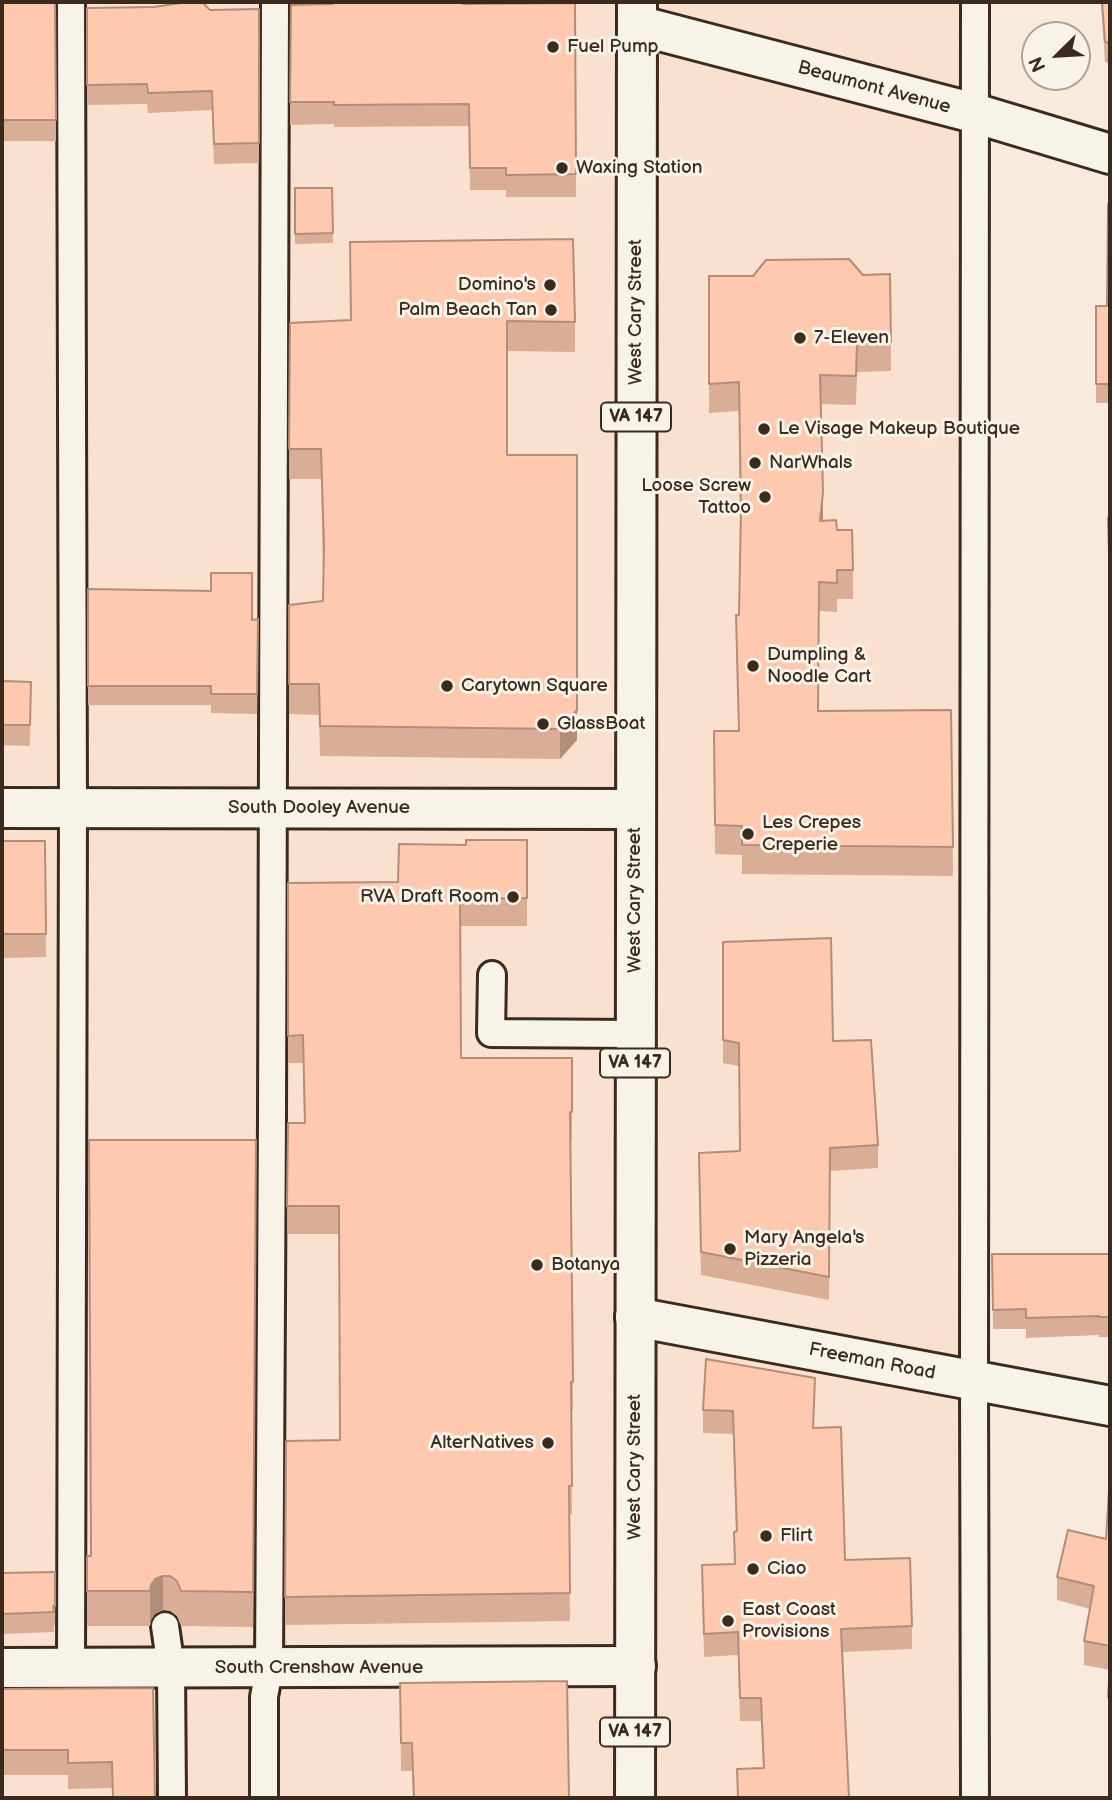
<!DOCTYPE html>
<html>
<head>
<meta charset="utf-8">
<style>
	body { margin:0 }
	#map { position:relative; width:1112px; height:1800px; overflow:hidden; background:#f8ebdd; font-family:"Balsamiq Sans",sans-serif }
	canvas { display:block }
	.frame { position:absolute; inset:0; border:4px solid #3b2a1e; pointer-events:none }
	.north { position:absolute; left:1021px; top:21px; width:70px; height:70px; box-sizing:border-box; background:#f7f3e8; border:2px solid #aca397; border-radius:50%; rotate:246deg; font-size:19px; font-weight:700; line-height:28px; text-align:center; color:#3b2a1e }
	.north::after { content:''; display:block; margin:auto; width:24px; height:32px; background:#3b2a1e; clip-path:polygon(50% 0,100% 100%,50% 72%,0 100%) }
</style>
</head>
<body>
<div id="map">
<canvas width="1112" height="1800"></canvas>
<div class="frame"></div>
<div class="north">N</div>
</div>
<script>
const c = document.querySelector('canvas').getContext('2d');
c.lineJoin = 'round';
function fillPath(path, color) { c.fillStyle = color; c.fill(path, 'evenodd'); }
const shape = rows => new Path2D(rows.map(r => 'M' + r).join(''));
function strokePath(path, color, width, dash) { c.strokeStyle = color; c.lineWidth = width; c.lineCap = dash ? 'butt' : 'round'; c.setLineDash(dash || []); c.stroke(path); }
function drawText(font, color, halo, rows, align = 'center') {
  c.font = font + ' "Balsamiq Sans",sans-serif'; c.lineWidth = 6; c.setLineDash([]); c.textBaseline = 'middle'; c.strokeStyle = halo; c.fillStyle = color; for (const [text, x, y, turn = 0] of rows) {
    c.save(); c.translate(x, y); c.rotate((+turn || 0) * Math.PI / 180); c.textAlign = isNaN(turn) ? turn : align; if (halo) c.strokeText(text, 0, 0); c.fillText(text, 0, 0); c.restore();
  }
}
const built = shape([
	[2,2,988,2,987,1255,990,1798,2,1798]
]);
const lane = shape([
	[71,2,73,808,71,1669],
	[975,2,974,1381,975,1798],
	[492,975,491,1033,635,1034],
	[165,1626,171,1668,172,1798],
	[264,1798,264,1697,269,1669,272,1116,275,2]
]);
const street = shape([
	[637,25,974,113,1110,154],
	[2,808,636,809],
	[635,1317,1110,1406],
	[2,1668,636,1666]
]);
const primary = shape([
	[635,1798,637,2]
]);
const wall = shape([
	[55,2,56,141,2,141,2,11],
	[1101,2,1110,2,1110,63,1105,62],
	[575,3,576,197,506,197,506,190,470,190,469,126,334,127,334,124,290,125,291,5,332,4],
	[87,8,210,10,259,9,259,163,214,164,212,110,148,113,147,104,87,105],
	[295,188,332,188,333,243,295,244],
	[1110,204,1110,403,1096,403,1096,306,1107,306],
	[890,274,891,371,857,372,856,405,821,404,823,521,837,530,853,570,853,599,837,599,837,612,819,611,818,711,951,710,953,876,742,874,742,855,715,854,714,731,739,731,736,615,739,615,740,525,739,411,709,413,709,276],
	[351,320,575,322,575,352,507,351,507,455,577,740,560,759,320,756,319,715,289,714,289,605,323,601,323,572,321,479,289,479,290,323],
	[88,589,252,620,258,619,257,714,211,713,211,705,88,705],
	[2,681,31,682,30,746,2,745],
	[527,840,527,926,460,926,461,1058,572,1058,572,1140,571,1140,573,1410,571,1410,572,1514,569,1514,570,1621,285,1625,286,1441,340,1440,339,1234,287,1234,288,1123,304,1123,303,1063,288,1063,288,883,398,882,466,845],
	[2,841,45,841,46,957,2,958],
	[723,942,833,1041,878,1145,878,1168,830,1171,829,1300,701,1275,699,1176,739,1151,739,1066,723,1063],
	[1109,1056,1110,1056,1110,1111,1109,1111],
	[256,1140,253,1627,181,1626,177,1616,170,1611,163,1610,155,1614,151,1620,150,1626,87,1626,87,1556,91,1556],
	[992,1254,1110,1254,1110,1337,1099,1337,1099,1335,1026,1338,1026,1329,993,1329],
	[706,1359,814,1428,845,1560,912,1626,912,1649,843,1652,849,1798,737,1798,737,1769,763,1768,761,1721,740,1721,738,1655,704,1657,702,1565,734,1564,734,1532,736,1531,733,1434,703,1433,703,1410],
	[1110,1490,1110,1721,1108,1721,1110,1670,1084,1665,1084,1641,1090,1609,1057,1600,1057,1577,1106,1539],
	[55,1572,55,1626,54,1626,54,1632,2,1634,2,1573],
	[567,1681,413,1798,412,1771,401,1771,400,1683],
	[153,1688,155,1798,113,1798,112,1788,68,1789,68,1775,2,1775,2,1689]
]);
const shadedWall = shape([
	[577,455,577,740,560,759,560,729],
	[823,492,823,521,820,521],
	[163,1576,163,1610,155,1614,151,1620,150,1626,150,1591,151,1585,155,1579]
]);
const building = shape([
	[3,2,55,2,56,120,2,120,2,11,3,11,3,2],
	[188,2,202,2,210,10,259,9,259,143,214,144,212,91,148,93,147,84,87,85,87,8,154,7,188,2],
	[333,2,463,2,463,4,575,3,576,174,506,175,506,168,470,168,469,104,334,105,334,102,290,102,291,5,333,4,333,2],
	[1102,2,1110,2,1110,43,1105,42,1102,2],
	[295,188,332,188,333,233,295,234,295,188],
	[1108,204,1110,204,1110,384,1096,384,1096,306,1107,306,1108,204],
	[573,239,575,322,507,321,507,455,577,455,577,710,560,729,320,726,319,684,289,684,289,605,323,601,324,546,321,449,289,449,290,323,351,320,350,242,573,239],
	[849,259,863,275,890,274,891,342,857,343,856,376,820,375,823,492,820,521,836,520,837,530,852,530,853,570,837,570,837,583,819,582,818,711,951,710,953,847,742,845,742,826,715,825,714,731,739,731,736,615,739,615,741,509,739,382,709,384,709,276,753,276,766,260,849,259],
	[1108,518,1110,518,1110,587,1108,518],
	[211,573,252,573,252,620,258,619,257,694,211,694,211,686,88,686,88,589,211,591,211,573],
	[2,681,31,682,30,725,2,725,2,681],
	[466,840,527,840,527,898,460,899,461,1058,572,1058,572,1112,570,1112,573,1382,571,1382,572,1486,569,1486,570,1593,285,1597,286,1441,340,1440,339,1206,287,1206,288,1123,305,1123,303,1035,288,1036,288,883,398,882,399,844,466,845,466,840],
	[2,841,45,841,46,934,2,934,2,841],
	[831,938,833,1041,871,1040,878,1145,830,1148,829,1277,701,1252,699,1153,740,1151,739,1043,723,1040,723,942,831,938],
	[1109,1056,1110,1056,1110,1091,1109,1091,1109,1056],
	[89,1140,256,1140,253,1592,181,1591,177,1581,170,1576,163,1576,155,1579,151,1585,150,1591,87,1591,87,1556,91,1556,89,1140],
	[992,1254,1110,1254,1110,1317,1099,1317,1099,1316,1026,1318,1026,1309,993,1310,992,1254],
	[706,1359,815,1378,813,1428,841,1427,845,1560,910,1558,912,1626,841,1629,849,1798,738,1798,737,1769,764,1768,761,1698,740,1698,738,1632,704,1634,702,1565,735,1564,734,1532,737,1531,733,1411,703,1410,706,1359],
	[1109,1490,1110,1490,1110,1646,1084,1641,1094,1586,1057,1577,1068,1530,1106,1539,1109,1490],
	[55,1572,55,1606,53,1606,54,1612,2,1614,2,1573,55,1572],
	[1110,1665,1110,1698,1108,1697,1110,1665],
	[567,1681,569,1798,414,1798,412,1743,401,1743,400,1683,567,1681],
	[153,1688,155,1798,113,1798,112,1762,68,1763,68,1750,2,1750,2,1689,153,1688]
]);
const markers = [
	[553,47,7,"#3b2a1e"],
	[562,168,7,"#3b2a1e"],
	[550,285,7,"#3b2a1e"],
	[551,310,7,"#3b2a1e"],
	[800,338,7,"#3b2a1e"],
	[764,429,7,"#3b2a1e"],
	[755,463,7,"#3b2a1e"],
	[765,497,7,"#3b2a1e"],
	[753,666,7,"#3b2a1e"],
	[447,686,7,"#3b2a1e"],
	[543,724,7,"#3b2a1e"],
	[748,834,7,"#3b2a1e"],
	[513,897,7,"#3b2a1e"],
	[730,1249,7,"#3b2a1e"],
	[537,1265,7,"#3b2a1e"],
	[548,1443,7,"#3b2a1e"],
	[766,1536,7,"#3b2a1e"],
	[753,1569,7,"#3b2a1e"],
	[728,1621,7,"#3b2a1e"]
];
const shields = [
	[636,417,70],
	[635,1063,70],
	[635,1732,70]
];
const shieldNames = [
	["VA 147",636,417],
	["VA 147",635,1063],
	["VA 147",635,1732]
];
const poiNames = [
	["Fuel Pump",567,47],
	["Waxing Station",576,168],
	["Domino's",536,285,"right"],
	["Palm Beach Tan",537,310,"right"],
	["7-Eleven",814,338],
	["Le Visage Makeup Boutique",778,429],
	["NarWhals",769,463],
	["Loose Screw",751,486,"right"],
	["Tattoo",751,508,"right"],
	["Dumpling &",767,655],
	["Noodle Cart",767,677],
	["Carytown Square",461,686],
	["GlassBoat",557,724],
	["Les Crepes",762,823],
	["Creperie",762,845],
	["RVA Draft Room",499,897,"right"],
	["Mary Angela's",744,1238],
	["Pizzeria",744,1260],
	["Botanya",551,1265],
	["AlterNatives",534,1443,"right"],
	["Flirt",780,1536],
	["Ciao",767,1569],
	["East Coast",742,1610],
	["Provisions",742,1632]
];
const streetNames = [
	["Beaumont Avenue",874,88,15],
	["West Cary Street",636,312,-90],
	["South Dooley Avenue",319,808],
	["West Cary Street",635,900,-90],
	["Freeman Road",872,1362,11],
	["West Cary Street",635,1467,-90],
	["South Crenshaw Avenue",319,1668]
];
fillPath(built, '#fae1cf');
strokePath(lane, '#3b2a1e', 32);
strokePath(street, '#3b2a1e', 44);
strokePath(primary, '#3b2a1e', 44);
strokePath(lane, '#f7f3e8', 26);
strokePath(street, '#f7f3e8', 38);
strokePath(primary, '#f7f3e8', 38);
fillPath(wall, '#daad96');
fillPath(shadedWall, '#b28d7a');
fillPath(building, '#fec9af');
strokePath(building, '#b28d7a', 2);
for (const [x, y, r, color] of markers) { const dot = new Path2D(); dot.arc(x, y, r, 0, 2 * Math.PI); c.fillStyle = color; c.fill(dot); strokePath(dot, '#f7f3e8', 2.5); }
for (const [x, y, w] of shields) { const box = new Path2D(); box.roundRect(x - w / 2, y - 14.5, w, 29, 5); c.fillStyle = '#f7f3e8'; c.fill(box); strokePath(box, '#3b2a1e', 2); }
drawText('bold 18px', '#3b2a1e', null, shieldNames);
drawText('19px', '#3b2a1e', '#f7f3e8', poiNames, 'left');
drawText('19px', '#3b2a1e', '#f7f3e8', streetNames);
</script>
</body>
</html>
